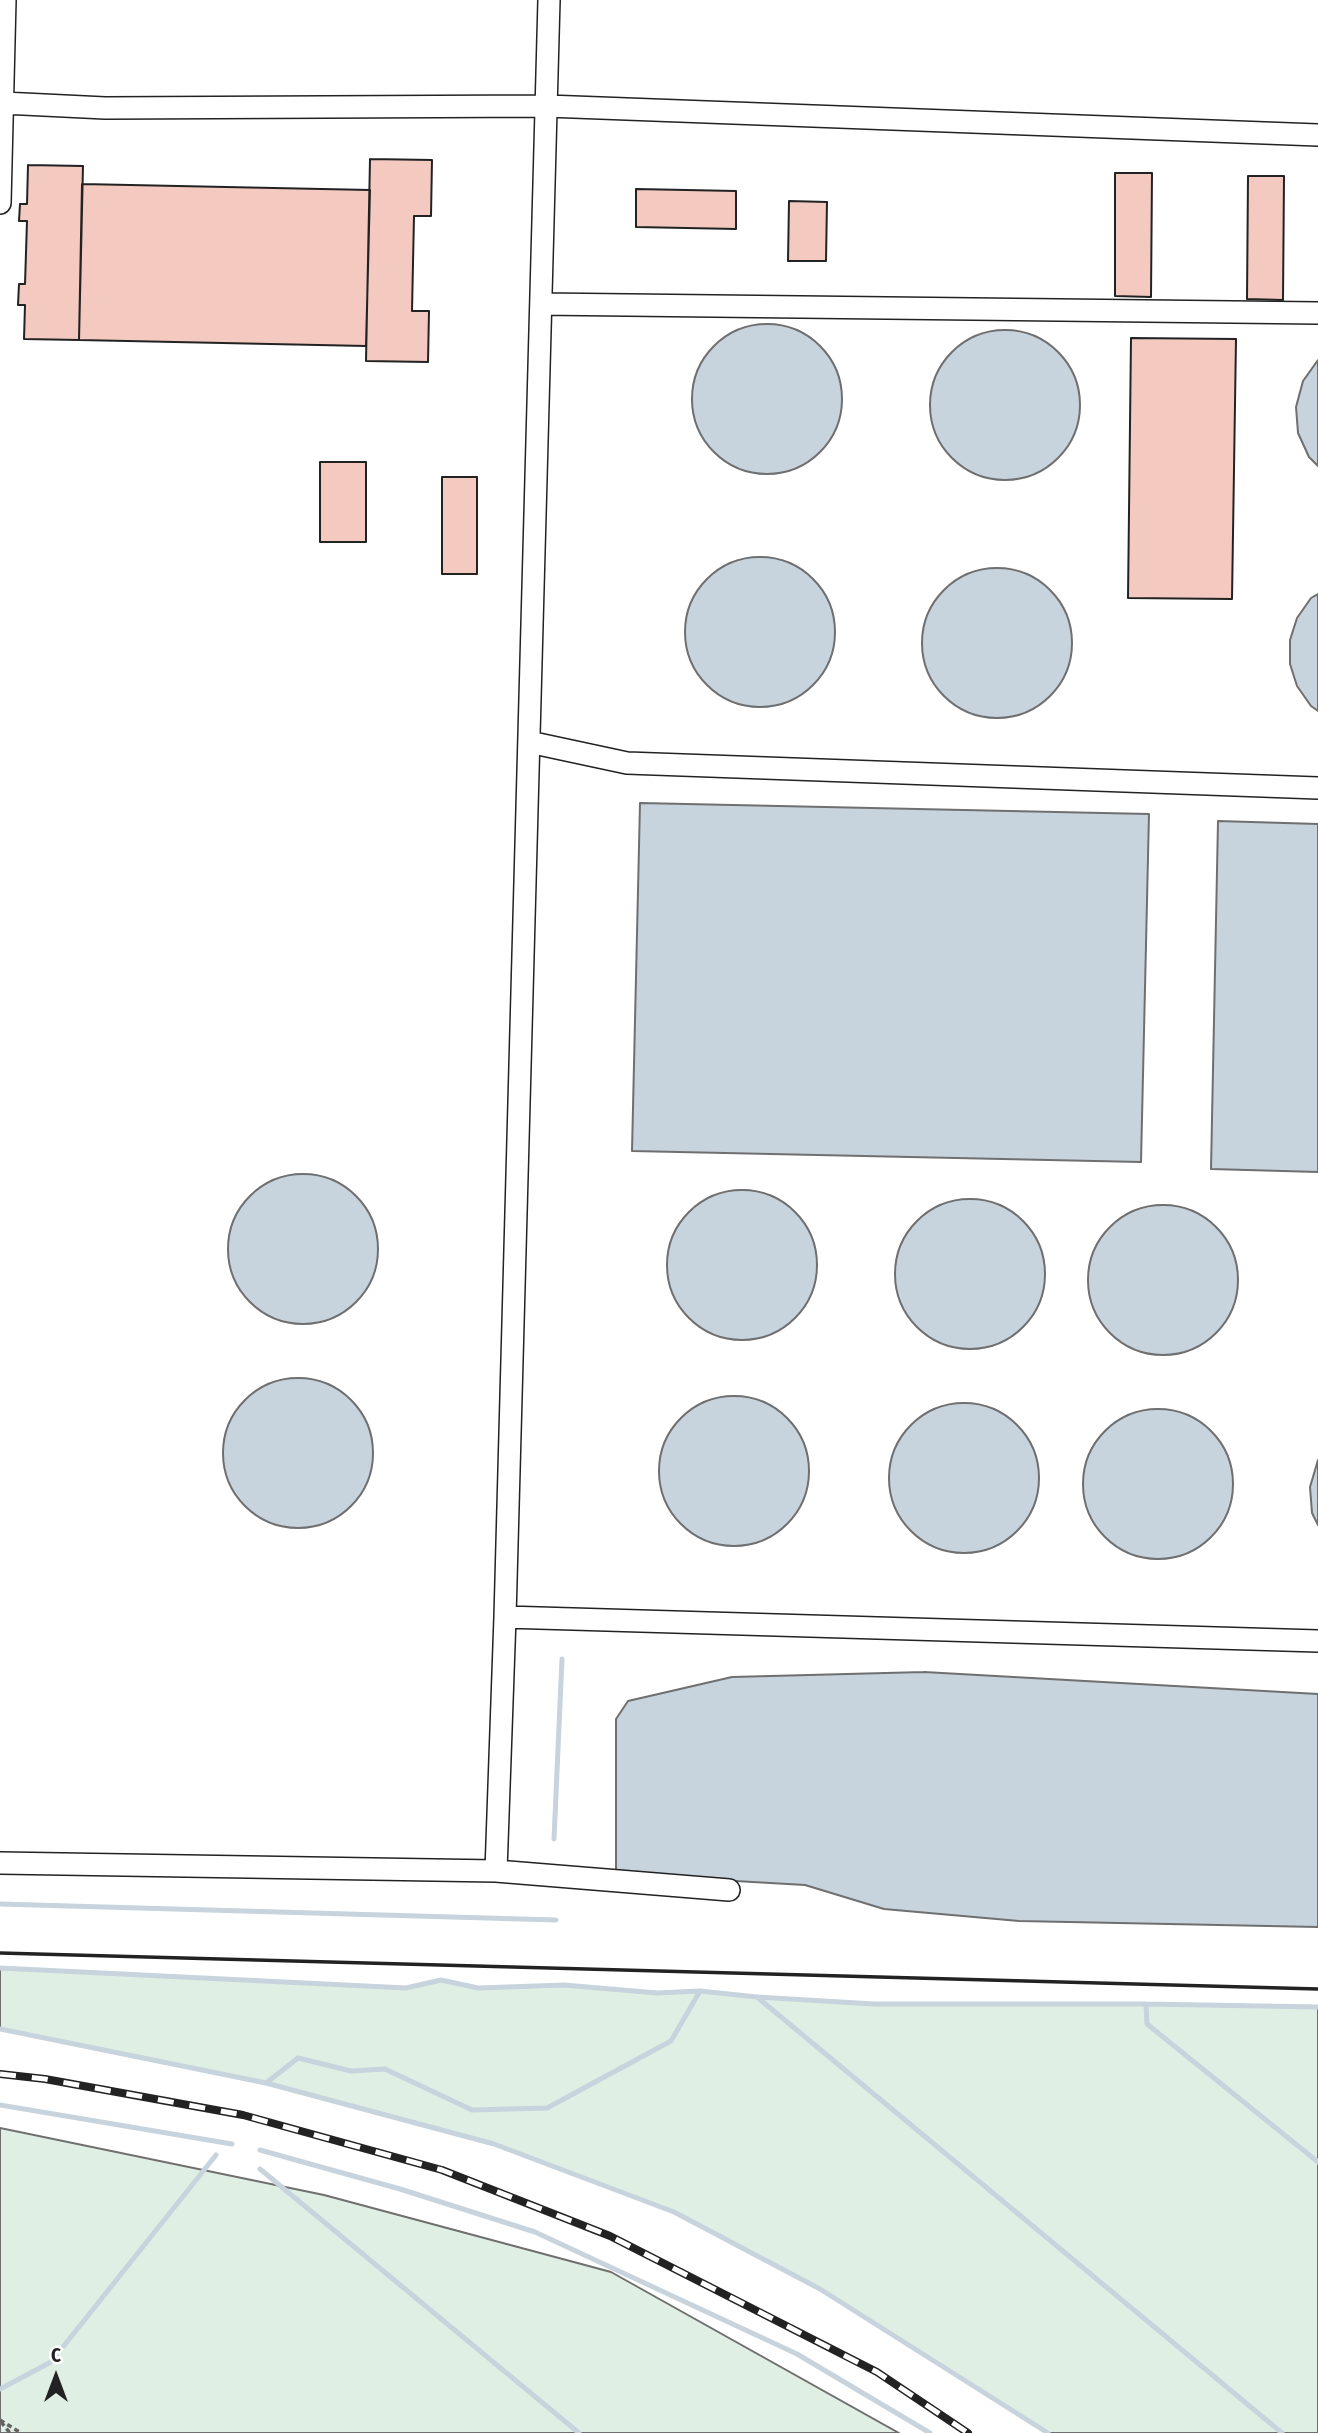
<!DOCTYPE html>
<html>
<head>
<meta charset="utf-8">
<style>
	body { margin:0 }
	#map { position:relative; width:1318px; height:2433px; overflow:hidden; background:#fff; font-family:"Fira Sans Condensed",sans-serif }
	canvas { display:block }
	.north { position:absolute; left:21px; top:2342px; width:70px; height:70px; -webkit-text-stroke:5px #fff; paint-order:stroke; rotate:0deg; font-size:19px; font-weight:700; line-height:28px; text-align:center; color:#222 }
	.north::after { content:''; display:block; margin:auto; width:24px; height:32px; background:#222; clip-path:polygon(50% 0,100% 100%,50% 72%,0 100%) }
</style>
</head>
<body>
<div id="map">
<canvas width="1318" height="2433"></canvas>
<div class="north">С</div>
</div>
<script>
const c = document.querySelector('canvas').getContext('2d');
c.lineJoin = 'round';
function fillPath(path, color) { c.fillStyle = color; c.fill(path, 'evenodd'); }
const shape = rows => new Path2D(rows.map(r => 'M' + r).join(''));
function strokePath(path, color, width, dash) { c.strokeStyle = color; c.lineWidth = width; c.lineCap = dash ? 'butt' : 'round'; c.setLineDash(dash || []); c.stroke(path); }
const green = shape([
	[0,1968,406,1988,441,1980,478,1988,564,1985,657,1993,700,1991,757,1997,874,2004,1146,2004,1318,2007,1318,2433,1048,2433,820,2289,674,2212,494,2144,266,2083,0,2029,0,1968],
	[0,2128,324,2195,611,2272,899,2433,0,2433,0,2128]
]);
const water = shape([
	'692 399a75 75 0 1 1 150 0a75 75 0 1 1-150 0Z',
	'930 405a75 75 0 1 1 150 0a75 75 0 1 1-150 0Z',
	[1318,360,1318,466,1309,457,1298,433,1296,407,1303,381,1318,360],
	'685 632a75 75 0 1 1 150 0a75 75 0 1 1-150 0Z',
	'922 643a75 75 0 1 1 150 0a75 75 0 1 1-150 0Z',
	[1318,594,1318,711,1311,706,1297,686,1290,664,1290,640,1297,618,1311,598,1318,594],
	[640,803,1149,814,1141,1162,632,1151,640,803],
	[1218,821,1318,824,1318,1172,1211,1169,1218,821],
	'228 1249a75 75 0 1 1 150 0a75 75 0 1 1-150 0Z',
	'667 1265a75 75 0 1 1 150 0a75 75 0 1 1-150 0Z',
	'895 1274a75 75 0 1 1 150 0a75 75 0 1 1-150 0Z',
	'1088 1280a75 75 0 1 1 150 0a75 75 0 1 1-150 0Z',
	'223 1453a75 75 0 1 1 150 0a75 75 0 1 1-150 0Z',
	'659 1471a75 75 0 1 1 150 0a75 75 0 1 1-150 0Z',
	'889 1478a75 75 0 1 1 150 0a75 75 0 1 1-150 0Z',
	'1083 1484a75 75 0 1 1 150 0a75 75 0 1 1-150 0Z',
	[1318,1460,1318,1525,1312,1513,1310,1487,1318,1460],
	[924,1672,1318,1694,1318,1927,1019,1921,884,1909,805,1885,631,1875,616,1870,616,1719,628,1701,732,1677,924,1672]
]);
const stream = shape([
	[554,1839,562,1659],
	[0,1904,556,1920],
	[0,1968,406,1988,441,1980,478,1988,564,1985,657,1993,700,1991,757,1997,874,2004,1146,2004,1318,2007],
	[757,1997,1282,2433],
	[1146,2004,1147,2024,1318,2162],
	[0,2029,266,2083,494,2144,674,2212,820,2289,1048,2433],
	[266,2083,298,2058,351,2071,385,2069,472,2110,547,2108,671,2041,700,1991],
	[0,2105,232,2144],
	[260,2150,400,2189,535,2232,797,2354,930,2433],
	[260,2169,579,2433],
	[0,2389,51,2362,216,2155]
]);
const building = shape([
	[370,159,432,160,431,216,414,216,412,311,429,311,428,362,366,361,370,159],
	[28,165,83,166,79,340,24,339,25,305,18,305,19,284,25,284,27,221,19,221,20,204,27,204,28,165],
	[1115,173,1152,173,1151,297,1115,296,1115,173],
	[1248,176,1284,176,1283,300,1247,299,1248,176],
	[82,184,370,190,366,346,79,340,82,184],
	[636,189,736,191,736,229,636,227,636,189],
	[789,201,827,202,826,261,788,261,789,201],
	[1131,338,1236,339,1232,599,1128,598,1131,338],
	[320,462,366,462,366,542,320,542,320,462],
	[442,477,477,477,477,574,442,574,442,477]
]);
const path = shape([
	[0,2420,21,2433],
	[1,2422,10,2433]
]);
const minor = shape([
	[3,103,105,108,547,106,1318,135],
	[0,203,5,0],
	[541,304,1318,313],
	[529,742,627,763,1318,788],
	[505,1617,1318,1641],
	[0,1863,496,1871,729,1890],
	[496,1871,505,1617,549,0]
]);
const rail = shape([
	[0,2074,45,2079,243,2115,442,2170,610,2236,877,2372,968,2433]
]);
const wall = shape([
	[0,1953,1318,1989]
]);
fillPath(green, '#e0efe3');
strokePath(green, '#6f6f6f', 2);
fillPath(water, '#c7d3dd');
strokePath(water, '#6f6f6f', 2);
strokePath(stream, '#c7d3dd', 5);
fillPath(building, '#f3c9c0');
strokePath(building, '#222', 2);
strokePath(minor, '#222', 24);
strokePath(path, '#646464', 3.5, [5, 3.5]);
strokePath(minor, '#fff', 21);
strokePath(rail, '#222', 8);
strokePath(rail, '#fff', 5, [16]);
strokePath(wall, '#222', 3.5);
</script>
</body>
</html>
